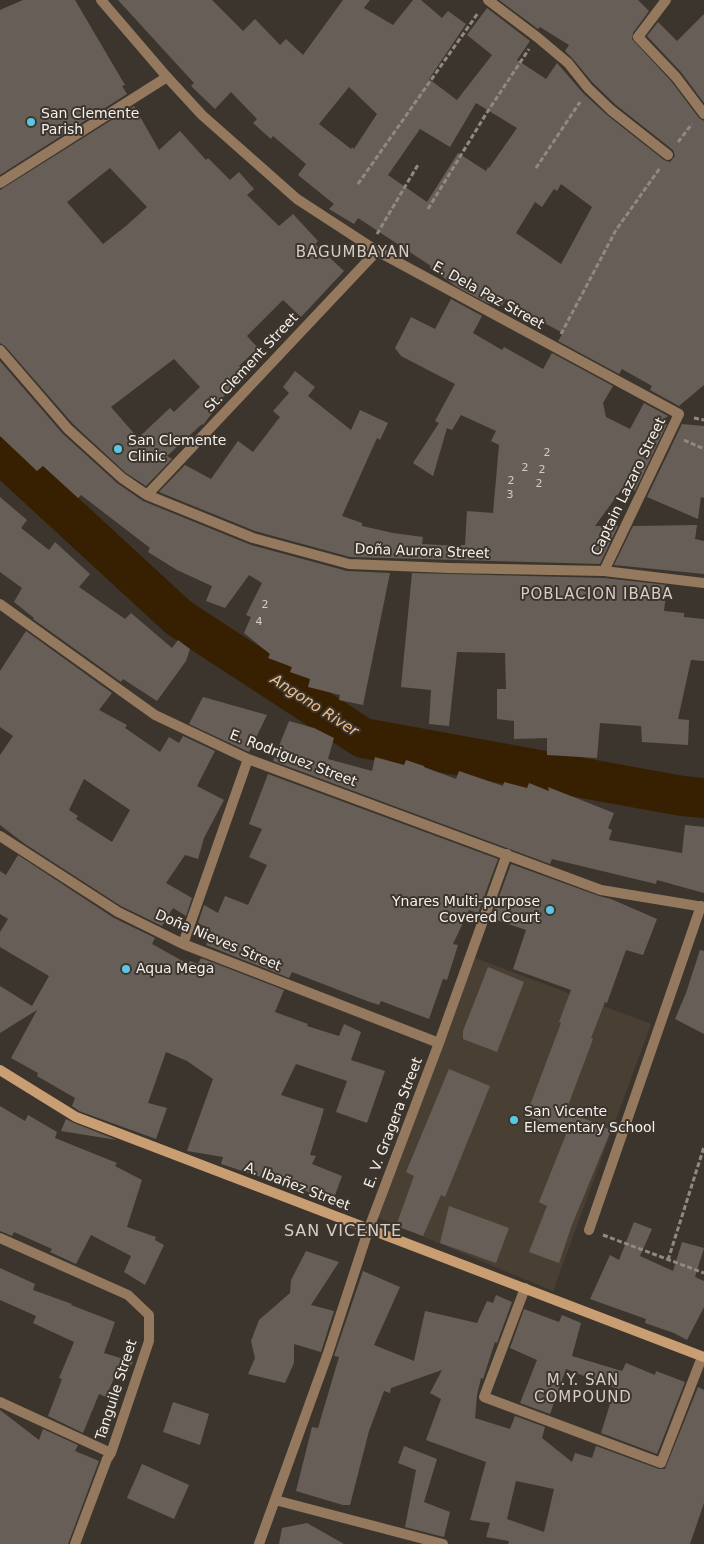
<!DOCTYPE html>
<html>
<head>
<meta charset="utf-8">
<style>
	body { margin:0 }
	canvas { display:block; background:#3c352d }
</style>
</head>
<body>
<canvas width="704" height="1544"></canvas>
<script>
const c = document.querySelector('canvas').getContext('2d');
c.lineJoin = 'round';
function fillPath(path, color) { c.fillStyle = color; c.fill(path, 'evenodd'); }
const shape = rows => new Path2D(rows.map(r => 'M' + r).join(''));
function strokePath(path, color, width, dash) { c.strokeStyle = color; c.lineWidth = width; c.lineCap = dash ? 'butt' : 'round'; c.setLineDash(dash || []); c.stroke(path); }
function drawText(font, color, halo, rows, align = 'center') {
  c.font = font + ' "DejaVu Sans",sans-serif'; c.lineWidth = 4; c.setLineDash([]); c.textBaseline = 'middle'; c.strokeStyle = halo; c.fillStyle = color; for (const [text, x, y, turn = 0] of rows) {
    c.save(); c.translate(x, y); c.rotate((+turn || 0) * Math.PI / 180); c.textAlign = isNaN(turn) ? turn : align; if (halo) c.strokeText(text, 0, 0); c.fillText(text, 0, 0); c.restore();
  }
}
const built = shape([
	[475,958,651,1024,553,1291,374,1216]
]);
const river = shape([
	[0,453,179,618,363,738,682,796,704,798]
]);
const building = shape([
	[23,0,75,0,125,85,122,86,127,94,0,175,0,10],
	[118,0,212,0,243,31,255,19,280,45,286,39,303,55,343,0,370,0,364,8,393,25,413,0,421,0,442,18,448,11,466,24,429,79,457,100,492,55,467,35,487,8,530,41,517,60,546,79,557,63,583,93,607,115,664,160,670,162,675,156,673,150,616,105,593,83,573,59,565,51,569,45,540,27,538,29,499,0,638,0,649,11,633,33,632,39,671,81,699,118,704,121,704,385,679,406,650,390,652,386,622,369,619,374,558,341,563,333,535,318,506,299,502,306,491,300,489,304,457,287,430,268,431,266,358,218,354,224,329,209,334,204,298,175,306,164,273,136,271,139,253,123,257,119,231,92,215,109,191,86,194,83],
	[349,87,377,114,354,149,352,147,351,149,319,124],
	[476,103,517,128,489,168,488,167,486,171,458,153,427,202,388,175,420,129,450,147],
	[561,184,592,207,561,264,516,233,535,202,542,207,554,189,557,191],
	[704,14,704,103,681,72,647,36,658,22,677,41],
	[134,106,159,150,180,131,206,160,208,158,230,180,239,172,254,189,247,195,279,226,293,214,318,241,315,244,344,271,301,317,283,300,247,336,258,348,239,366,246,373,231,386,232,389,213,406,216,408,203,425,202,424,167,456,172,459,146,486,126,473,73,424,5,346,0,343,0,190],
	[110,168,147,207,126,226,103,244,67,202],
	[174,359,200,387,174,412,170,408,138,438,111,407],
	[451,299,482,316,473,333,502,350,504,347,543,369,552,353,613,386,603,403,606,417,630,429,644,403,668,416,659,423,667,424,635,491,624,486,595,526,618,526,600,564,350,557,255,531,159,492,185,465,211,479,238,441,253,452,280,417,273,411,289,393,283,387,295,371,315,387,308,396,351,430,360,410,388,423,380,440,377,438,342,516,362,523,362,526,393,533,423,537,422,544,461,546,461,545,465,545,467,511,493,513,499,445,491,441,496,431,461,415,452,430,447,428,433,476,413,463,439,423,435,421,455,384,401,356,395,348,411,317,435,329],
	[0,361,63,434,117,483,143,501,251,545,347,571,390,573,363,705,339,700,340,695,308,687,310,679,290,672,292,667,268,658,270,654,244,633,251,617,246,615,262,583,249,575,225,608,206,601,212,586,177,570,148,552,150,548,81,495,78,498,43,466,37,471,0,436],
	[682,424,704,426,704,498,701,497,698,519,647,497],
	[0,497,27,520,21,528,49,550,55,542,90,574,79,587,125,619,131,613,172,648,178,640,190,649,186,661,157,701,123,679,121,682,33,619,34,618,14,602,22,588,0,572],
	[697,525,695,539,704,541,704,574,614,565,633,526],
	[412,573,604,578,667,585,664,611,684,613,684,617,704,619,704,661,691,660,678,719,689,720,688,745,642,742,641,726,600,723,597,758,547,755,547,738,514,739,514,721,497,719,497,689,506,689,505,653,457,652,449,726,429,724,431,690,401,687],
	[26,631,112,693,99,710,127,725,125,728,160,752,169,737,179,743,183,736,215,751,197,786,224,800,204,838,198,859,185,855,166,883,192,898,186,916,173,908,162,926,121,906,25,844,0,825,0,755,13,736,0,727,0,671],
	[84,779,130,810,112,842,76,819,78,816,69,810],
	[203,697,267,715,249,752,189,724],
	[289,721,314,728,334,738,328,759,372,771,375,757,404,765,406,760,424,766,424,767,456,779,459,771,503,786,504,782,527,788,529,783,549,791,548,787,614,813,608,828,612,830,609,840,682,853,685,825,704,827,704,893,657,880,656,884,552,859,550,864,273,761],
	[268,774,498,859,478,913,469,910,453,944,458,945,447,980,443,979,429,1019,381,1001,379,1005,367,1001,292,972,289,978,206,945,211,931,198,923,204,905,218,913,225,896,248,905,267,865,249,857,262,829,249,824],
	[18,855,114,918,155,938,152,944,188,964,190,961,198,964,201,958,284,990,275,1012,308,1024,307,1026,339,1036,344,1024,361,1032,351,1060,385,1071,367,1123,336,1112,347,1081,296,1064,281,1095,324,1109,310,1155,316,1156,312,1164,342,1176,334,1198,319,1199,301,1188,299,1193,261,1177,221,1164,223,1157,187,1151,213,1079,187,1061,166,1052,148,1103,167,1108,156,1139,79,1111,72,1106,75,1098,37,1076,38,1073,11,1058,37,1010,0,1033,0,986,32,1006,49,976,0,947,0,932,8,919,0,914,0,871,6,875],
	[511,864,599,896,611,899,657,919,643,955,626,950,607,1003,605,1002,591,1038,593,1039,566,1111,611,1130,572,1225,559,1263,529,1252,547,1206,539,1202,567,1132,526,1116,561,1023,559,1022,571,990,513,969,526,930,491,918],
	[700,950,704,951,704,1034,675,1019,686,993],
	[488,967,524,982,497,1052,463,1039,463,1031],
	[449,1069,490,1086,445,1197,441,1195,423,1236,396,1226,414,1176,406,1172],
	[0,1106,25,1121,28,1115,57,1132,55,1138,117,1163,115,1166,142,1180,127,1227,156,1237,155,1240,164,1245,145,1285,124,1272,131,1256,91,1235,76,1264,50,1252,52,1249,14,1232,12,1236,0,1231],
	[66,1119,74,1123,117,1140,61,1131],
	[449,1206,509,1228,496,1263,440,1243],
	[634,1222,652,1229,640,1256,673,1271,682,1242,704,1248,695,1277,704,1281,704,1307,687,1340,674,1333,645,1323,646,1319,590,1299,610,1255,619,1260],
	[306,1251,339,1262,311,1305,334,1311,321,1352,294,1344,294,1363,285,1383,248,1374,255,1358,251,1341,259,1320,290,1293,291,1280],
	[0,1268,35,1284,33,1290,72,1304,71,1305,115,1322,104,1353,133,1362,122,1381,114,1378,106,1397,99,1394,83,1433,48,1416,62,1379,59,1378,74,1342,33,1323,36,1316,0,1300],
	[363,1271,400,1287,374,1345,414,1361,425,1311,477,1323,487,1301,493,1303,496,1295,512,1302,497,1343,495,1342,483,1379,481,1378,477,1395,475,1418,510,1429,515,1416,545,1427,542,1438,572,1462,575,1453,592,1458,596,1446,659,1469,665,1469,698,1387,704,1390,704,1503,690,1544,508,1544,509,1541,486,1537,490,1523,470,1520,486,1462,426,1440,441,1399,430,1393,442,1370,391,1388,390,1393,384,1391,369,1431,350,1505,343,1505,296,1491,312,1427,318,1428,339,1357,334,1356],
	[516,1481,554,1489,544,1532,507,1519],
	[524,1309,559,1322,562,1315,581,1323,572,1356,622,1371,626,1363,655,1375,656,1371,685,1382,657,1454,601,1433,615,1388,566,1369,550,1414,520,1403,537,1360,510,1348],
	[173,1402,209,1414,200,1445,163,1432],
	[0,1410,39,1440,43,1429,78,1445,75,1451,99,1461,68,1544,0,1544],
	[404,1446,437,1459,424,1502,450,1512,444,1537,405,1527,416,1470,398,1463],
	[142,1464,189,1485,174,1519,127,1498],
	[307,1523,344,1544,279,1544,282,1528]
]);
const path = shape([
	[678,142,692,124],
	[536,168,580,102],
	[358,184,478,13],
	[428,209,486,114,529,49],
	[377,234,419,163],
	[561,334,616,230,660,168],
	[694,418,704,420],
	[684,440,704,449],
	[603,1235,704,1273],
	[668,1260,704,1147]
]);
const lane = shape([
	[0,183,167,77]
]);
const street = shape([
	[101,0,167,77,202,115,297,199,377,251,679,414,604,571],
	[488,0,537,37,568,63,588,88,611,110,668,155],
	[666,0,638,37,676,77,704,114],
	[0,350,68,429,122,478,147,495,253,538,349,564,449,568,604,571,704,583],
	[147,495,377,251],
	[0,604,155,715,248,759,601,890,704,907],
	[0,836,118,912,183,944,439,1043],
	[183,944,248,759],
	[589,1230,701,906],
	[0,1238,128,1295,149,1315,149,1341,111,1453,107,1459,75,1544],
	[525,1288,484,1397,661,1463,702,1357],
	[0,1402,111,1453],
	[275,1500,443,1544],
	[259,1544,328,1353,369,1228,439,1043,507,854]
]);
const secondary = shape([
	[0,1070,76,1117,704,1357]
]);
const markers = [
	[31,122,5,"#59c8e4"],
	[118,449,5,"#59c8e4"],
	[550,910,5,"#59c8e4"],
	[126,969,5,"#59c8e4"],
	[514,1120,5,"#59c8e4"]
];
const numberNames = [
	["2",547,453],
	["2",525,468],
	["2",542,470],
	["2",511,481],
	["2",539,484],
	["3",510,495],
	["2",265,605],
	["4",259,622]
];
const poiNames = [
	["San Clemente",41,114],
	["Parish",41,130],
	["San Clemente",128,441],
	["Clinic",128,457],
	["Ynares Multi-purpose",540,902,"right"],
	["Covered Court",540,918,"right"],
	["Aqua Mega",136,969],
	["San Vicente",524,1112],
	["Elementary School",524,1128]
];
const streetNames = [
	["E. Dela Paz Street",488,296,29],
	["St. Clement Street",252,363,-47],
	["Captain Lazaro Street",629,487,-64],
	["Doña Aurora Street",422,552,2],
	["E. Rodriguez Street",293,759,21],
	["Doña Nieves Street",218,941,23],
	["E. V. Gragera Street",394,1123,-69],
	["A. Ibañez Street",297,1187,21],
	["Tanguile Street",117,1390,-72]
];
const neighbourhoodNames = [
	["BAGUMBAYAN",353,253],
	["POBLACION IBABA",597,595],
	["M.Y. SAN",583,1381],
	["COMPOUND",583,1398]
];
const waterNames = [
	["Angono River",314,706,33]
];
const quarterNames = [
	["SAN VICENTE",343,1232]
];
fillPath(built, '#4a3f33');
strokePath(river, '#371f02', 40);
fillPath(building, '#675f57');
strokePath(path, '#908983', 3, [5, 2.5]);
strokePath(lane, '#94795e', 10);
strokePath(street, '#94795e', 10);
strokePath(secondary, '#c99e72', 10);
for (const [x, y, r, color] of markers) { const dot = new Path2D(); dot.arc(x, y, r, 0, 2 * Math.PI); c.fillStyle = color; c.fill(dot); strokePath(dot, '#3c352d', 2); }
drawText('11px', '#d2ccc6', null, numberNames);
drawText('14px', '#f5f0eb', '#3c352d', poiNames, 'left');
drawText('14px', '#f5f0eb', '#3c352d', streetNames);
c.letterSpacing = '1px';
drawText('15px', '#d6cdc3', '#3c352d', neighbourhoodNames);
c.letterSpacing = '0px';
drawText('italic 15px', '#efbe8c', '#3c352d', waterNames);
c.letterSpacing = '1px';
drawText('16px', '#d6cdc3', '#3c352d', quarterNames);
c.letterSpacing = '0px';
</script>
</body>
</html>
